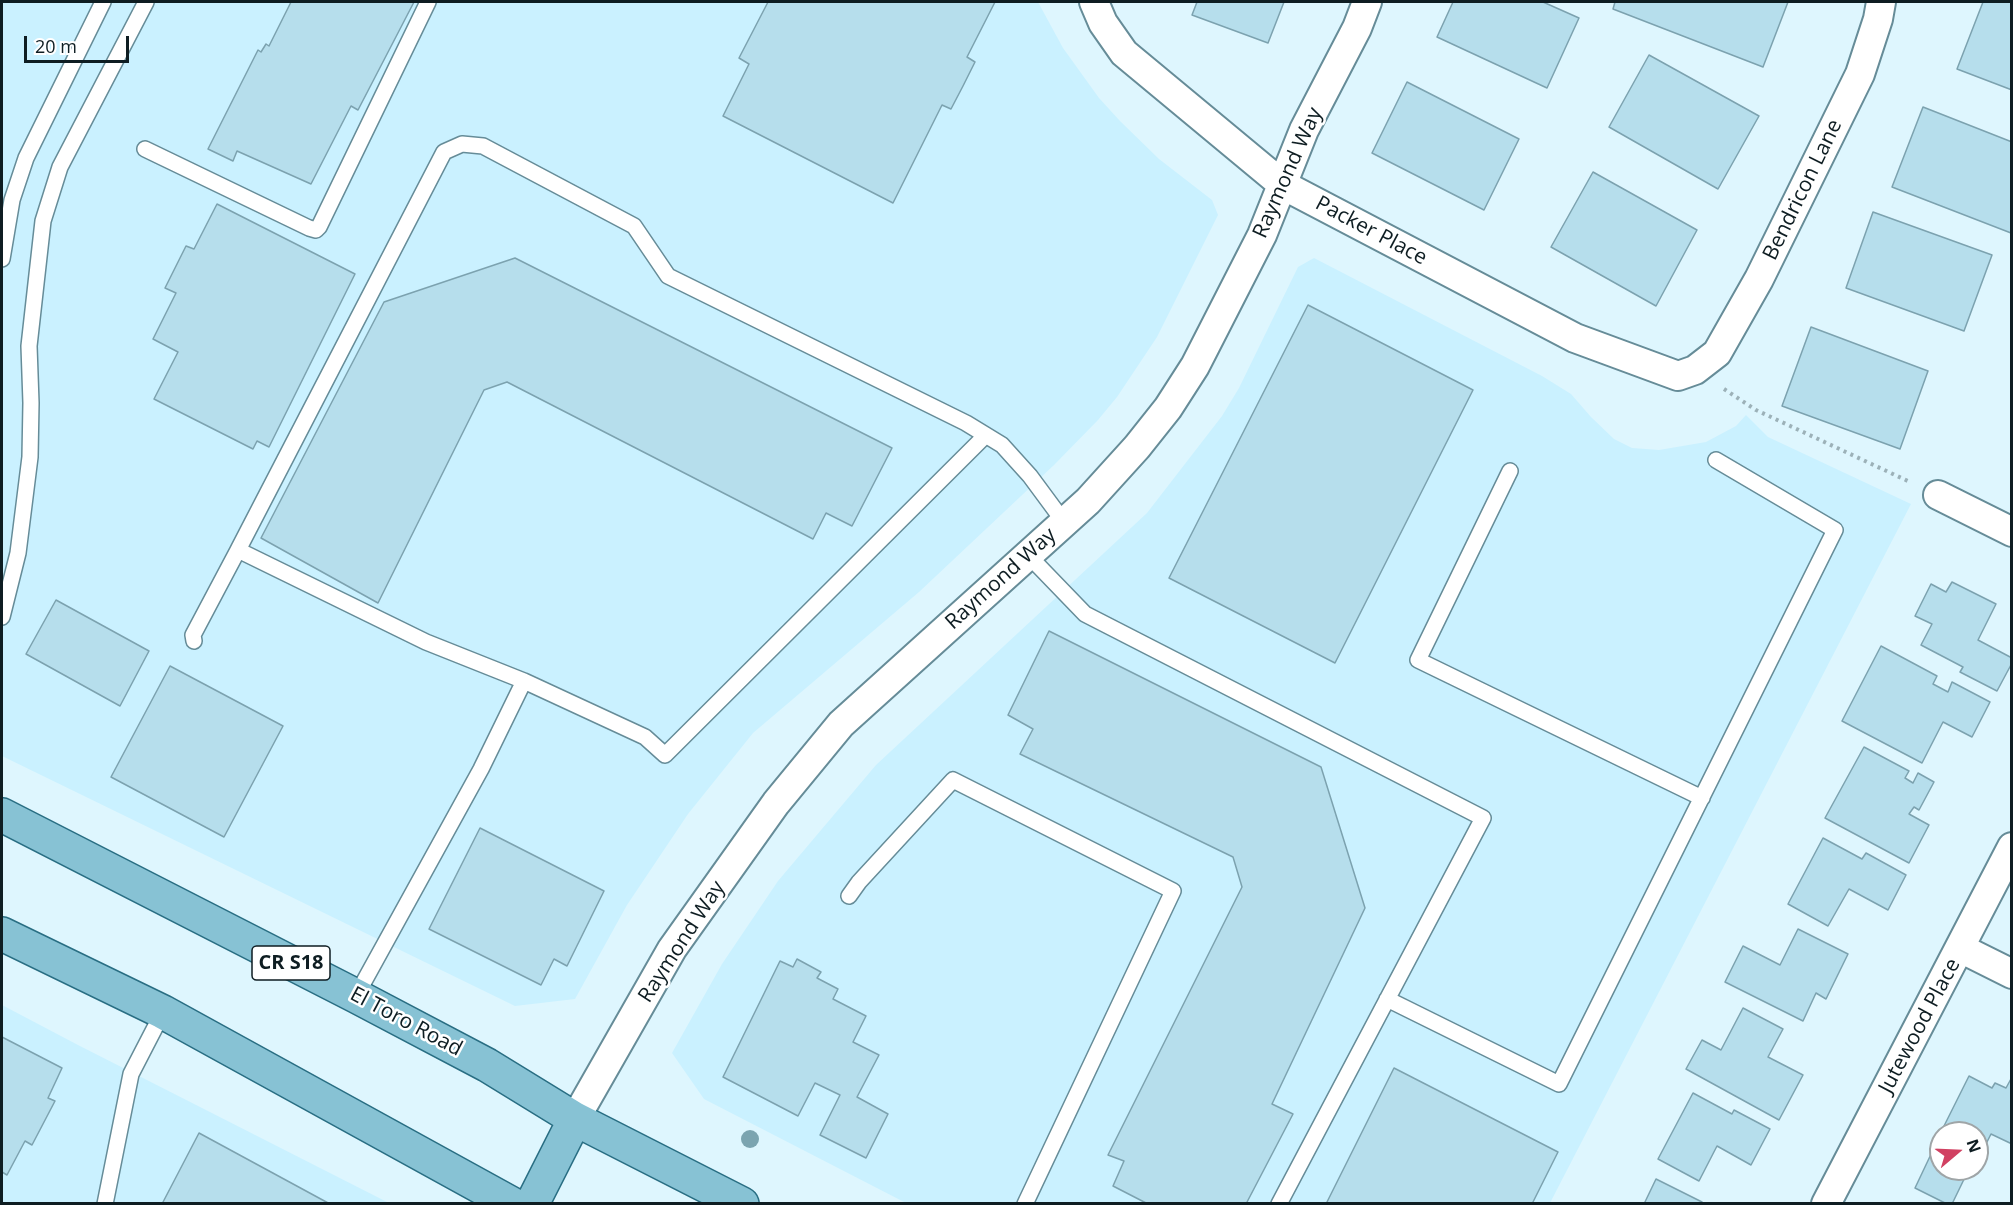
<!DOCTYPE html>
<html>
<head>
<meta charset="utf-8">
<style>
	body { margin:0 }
	#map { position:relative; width:2013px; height:1205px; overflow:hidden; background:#def6fe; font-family:"Open Sans",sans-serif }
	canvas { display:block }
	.frame { position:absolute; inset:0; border:3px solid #0e1d22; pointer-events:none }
	.north { position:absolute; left:1929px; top:1121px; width:60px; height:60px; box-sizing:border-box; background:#fff; border:2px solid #9fa5a7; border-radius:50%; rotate:71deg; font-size:16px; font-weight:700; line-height:24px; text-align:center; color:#0e1d22 }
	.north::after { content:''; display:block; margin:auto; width:21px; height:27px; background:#d14162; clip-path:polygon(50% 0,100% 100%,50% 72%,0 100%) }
	.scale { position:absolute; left:24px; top:36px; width:105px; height:27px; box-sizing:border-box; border:3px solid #0e1d22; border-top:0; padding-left:8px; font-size:18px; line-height:21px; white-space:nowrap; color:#0e1d22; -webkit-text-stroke:4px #fff; paint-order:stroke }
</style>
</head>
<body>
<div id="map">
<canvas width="2013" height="1205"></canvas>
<div class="frame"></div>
<div class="north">N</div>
<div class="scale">20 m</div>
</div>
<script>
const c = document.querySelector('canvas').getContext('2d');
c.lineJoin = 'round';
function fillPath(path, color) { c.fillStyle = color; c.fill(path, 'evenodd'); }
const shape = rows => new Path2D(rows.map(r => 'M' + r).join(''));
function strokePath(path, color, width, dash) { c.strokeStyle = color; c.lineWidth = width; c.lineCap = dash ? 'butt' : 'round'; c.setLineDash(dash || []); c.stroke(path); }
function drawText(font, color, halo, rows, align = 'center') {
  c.font = font + ' "Open Sans",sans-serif'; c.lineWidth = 5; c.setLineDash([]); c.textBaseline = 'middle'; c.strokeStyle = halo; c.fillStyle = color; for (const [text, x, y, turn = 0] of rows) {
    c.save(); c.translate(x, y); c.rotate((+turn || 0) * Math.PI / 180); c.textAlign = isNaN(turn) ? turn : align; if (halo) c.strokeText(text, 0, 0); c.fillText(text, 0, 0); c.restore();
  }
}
const built = shape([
	[2,2,1038,2,1063,48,1099,98,1120,121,1159,159,1212,200,1218,215,1157,337,1117,397,1098,420,1054,465,919,592,753,733,688,814,627,905,575,999,515,1006,2,756],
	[1314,258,1542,376,1571,394,1591,417,1614,439,1632,448,1659,450,1706,442,1736,426,1746,415,1768,437,1911,504,1550,1203,906,1203,704,1099,672,1053,722,964,778,881,876,765,1147,513,1222,416,1239,388,1298,267],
	[2,1005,78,1045,389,1203,2,1203]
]);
const building = shape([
	[291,2,414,2,358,110,351,106,311,184,237,151,233,161,208,149,258,50,261,52,266,44,269,46,291,2],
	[768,2,995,2,967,57,975,62,963,86,951,109,942,105,893,203,723,116,749,64,739,58,768,2],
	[1197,2,1284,2,1268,43,1192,15,1197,2],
	[1453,2,1543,2,1579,18,1547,88,1437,37,1453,2],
	[1615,2,1788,2,1763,67,1613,9,1615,2],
	[1983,2,2012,2,2012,90,1957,69,1983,2],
	[1649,55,1759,116,1718,189,1609,127,1649,55],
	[1407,82,1519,139,1484,210,1372,153,1407,82],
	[1923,107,2012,142,2011,233,1892,187,1923,107],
	[1593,172,1697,230,1656,306,1551,247,1593,172],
	[217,204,355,274,269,447,257,441,253,449,154,399,178,352,153,339,176,293,165,288,186,246,194,249,217,204],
	[1873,212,1992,255,1964,331,1846,288,1873,212],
	[515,258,892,448,852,526,826,513,813,539,507,382,484,390,378,603,261,538,384,302,515,258],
	[1308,305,1473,390,1335,663,1169,578,1308,305],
	[1811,327,1928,371,1900,449,1782,406,1811,327],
	[1952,582,1996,604,1978,640,2012,658,2012,663,1997,691,1960,672,1963,667,1921,645,1932,624,1915,616,1931,584,1946,592,1952,582],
	[56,600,149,651,120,706,26,654,56,600],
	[1049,631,1321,767,1365,908,1272,1104,1293,1114,1246,1204,1148,1204,1113,1186,1124,1161,1108,1155,1242,887,1233,857,1020,754,1033,729,1008,715,1049,631],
	[1881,646,1937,676,1933,684,1948,692,1952,682,1990,702,1972,737,1943,722,1922,763,1842,721,1881,646],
	[170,666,283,726,224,837,111,777,170,666],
	[1864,747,1909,771,1905,778,1913,783,1918,773,1934,782,1919,810,1914,807,1909,814,1929,825,1909,863,1825,818,1864,747],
	[480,828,604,891,567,966,554,959,541,985,429,929,480,828],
	[1823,838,1862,859,1866,853,1906,875,1888,910,1849,889,1828,926,1788,904,1823,838],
	[1798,929,1848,954,1826,999,1816,993,1803,1021,1725,982,1743,946,1780,965,1798,929],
	[797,959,821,972,817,978,838,989,833,999,866,1016,853,1042,879,1055,857,1097,888,1114,866,1158,820,1135,840,1095,815,1083,798,1116,723,1077,780,961,793,967,797,959],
	[1743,1008,1783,1029,1768,1057,1803,1075,1779,1120,1686,1069,1702,1040,1721,1050,1743,1008],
	[2,1037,62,1068,48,1098,55,1101,32,1145,25,1141,7,1175,2,1172,2,1037],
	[1394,1068,1558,1152,1532,1204,1326,1204,1394,1068],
	[1969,1076,1992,1088,1995,1083,2006,1088,2012,1077,2012,1144,1991,1134,1977,1162,1977,1133,1941,1133,1941,1147,1935,1144,1969,1076],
	[1693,1093,1732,1114,1734,1110,1770,1129,1751,1165,1717,1146,1699,1181,1658,1159,1693,1093],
	[199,1133,330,1204,162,1204,199,1133],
	[1933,1150,1941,1154,1941,1169,1969,1169,1952,1204,1947,1204,1915,1188,1933,1150],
	[1656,1179,1702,1202,1701,1204,1644,1204,1656,1179]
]);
const path = shape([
	[1724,389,1756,410,1910,482]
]);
const lane = shape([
	[145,149,309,228,316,230,319,227,428,2],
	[2,259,12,200,26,158,103,2],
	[1510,471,1418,660,1702,798],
	[1028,555,1085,614,1483,818,1279,1204],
	[2,617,18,553,30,457,31,403,29,346,43,221,60,167,146,2],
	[194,641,193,635,238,550],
	[524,681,645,737,665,755,986,435],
	[849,896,859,882,953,780,1173,891,1025,1204],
	[356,996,481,769,524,681,426,642,238,550,444,152,462,144,483,146,634,226,668,276,966,423,1002,445,1030,476,1064,522],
	[1387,999,1559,1084,1835,530,1716,460],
	[105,1204,131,1074,163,1012]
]);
const street = shape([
	[1094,2,1103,23,1124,53,1283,185,1575,338,1678,376,1695,370,1717,353,1759,279,1860,74,1878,19,1881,2],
	[1938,495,2012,532],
	[1960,948,2012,974],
	[575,1119,672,949,776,803,841,724,1088,501,1137,447,1168,408,1195,366,1262,235,1304,130,1357,28,1367,2],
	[1826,1204,2012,847]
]);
const primary = shape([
	[2,815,356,996,487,1065,575,1119,742,1204],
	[2,934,163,1012,512,1204],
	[532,1204,575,1119]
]);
const trees = [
	[750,1139]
];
const shields = [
	[291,963,78]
];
const shieldNames = [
	["CR S18",291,963]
];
const streetNames = [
	["Raymond Way",1288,173,-66],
	["Bendricon Lane",1803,190,-64],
	["Packer Place",1371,231,28],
	["Raymond Way",1001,579,-42],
	["Raymond Way",682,942,-57],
	["El Toro Road",406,1022,28],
	["Jutewood Place",1920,1026,-62]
];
fillPath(built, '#caf1ff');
fillPath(building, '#b6deec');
strokePath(building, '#7ca2af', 1.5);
strokePath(lane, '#668c98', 18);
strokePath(street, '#668c98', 32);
strokePath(primary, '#296e83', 36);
strokePath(path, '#9cb1b8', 4, [3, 4.5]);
strokePath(lane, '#fff', 15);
strokePath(street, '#fff', 28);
strokePath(primary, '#87c2d4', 33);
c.fillStyle = '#7ba4b0';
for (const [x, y] of trees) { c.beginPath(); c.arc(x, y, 9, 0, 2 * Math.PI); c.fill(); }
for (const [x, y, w] of shields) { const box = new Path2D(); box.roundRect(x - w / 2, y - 17, w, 34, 4.5); c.fillStyle = '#fff'; c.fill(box); strokePath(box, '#0e1d22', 1.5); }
drawText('bold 20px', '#0e1d22', null, shieldNames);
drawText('21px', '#0e1d22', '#fff', streetNames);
</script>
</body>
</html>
